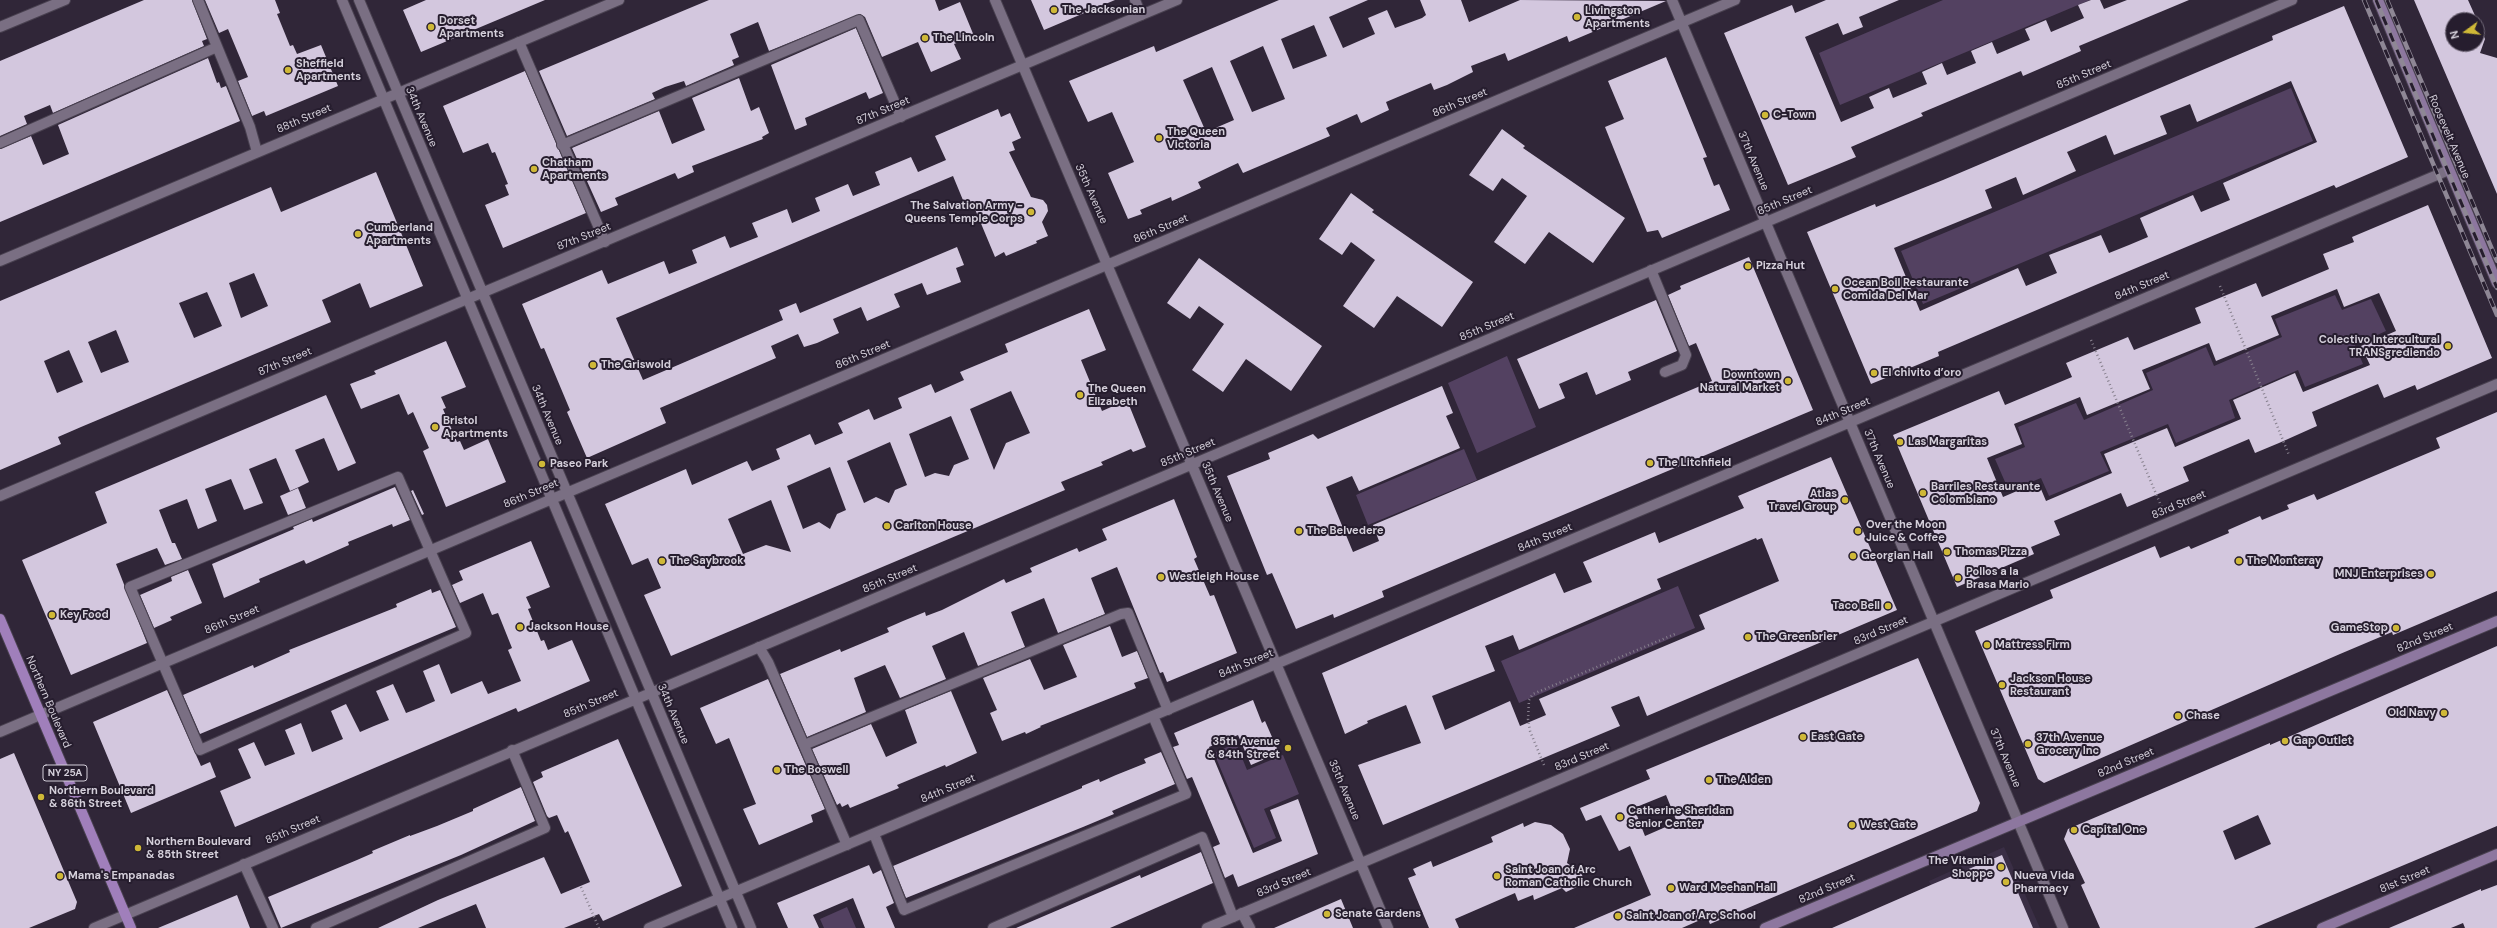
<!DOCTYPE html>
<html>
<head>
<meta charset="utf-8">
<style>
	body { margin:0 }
	#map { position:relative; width:2497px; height:928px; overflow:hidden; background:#302638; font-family:"DM Sans",sans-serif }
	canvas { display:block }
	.north { position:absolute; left:2445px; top:12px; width:40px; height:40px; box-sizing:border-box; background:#261d2e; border:1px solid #6c6473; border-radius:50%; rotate:255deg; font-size:11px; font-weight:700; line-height:16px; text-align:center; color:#d4cfda }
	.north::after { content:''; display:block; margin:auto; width:14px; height:18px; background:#cfb837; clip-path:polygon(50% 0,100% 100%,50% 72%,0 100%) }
</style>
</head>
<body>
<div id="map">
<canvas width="2497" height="928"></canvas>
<div class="north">N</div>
</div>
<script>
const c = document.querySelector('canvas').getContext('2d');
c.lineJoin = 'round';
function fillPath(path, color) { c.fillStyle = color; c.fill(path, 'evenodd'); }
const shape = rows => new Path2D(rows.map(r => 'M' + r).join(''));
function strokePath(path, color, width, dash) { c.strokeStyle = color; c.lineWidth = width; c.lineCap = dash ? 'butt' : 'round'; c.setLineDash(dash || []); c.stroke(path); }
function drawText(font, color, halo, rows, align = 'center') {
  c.font = font + ' "DM Sans",sans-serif'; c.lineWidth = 4; c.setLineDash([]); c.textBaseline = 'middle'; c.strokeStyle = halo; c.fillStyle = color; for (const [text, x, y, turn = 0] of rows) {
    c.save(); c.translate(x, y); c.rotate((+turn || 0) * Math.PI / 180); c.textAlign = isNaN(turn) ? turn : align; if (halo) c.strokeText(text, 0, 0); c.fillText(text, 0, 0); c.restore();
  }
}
const built = shape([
	[2004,847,2040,928,1950,928,1929,881]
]);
const green = shape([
	[1943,0,2090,0,1840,105,1819,53],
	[2291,88,2313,141,1923,304,1901,251],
	[2335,295,2342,310,2371,299,2386,331,2355,345,2363,364,2305,387,2298,370,2229,400,2235,418,2176,443,2168,424,2100,452,2109,471,2049,496,2041,478,2009,491,1995,459,2025,447,2018,427,2076,403,2084,420,2153,390,2146,373,2206,347,2214,366,2282,337,2275,319],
	[1507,356,1536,427,1477,453,1448,383],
	[1464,449,1477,480,1368,525,1356,495],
	[1678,586,1695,628,1519,703,1501,661],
	[1236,743,1247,770,1283,755,1299,794,1264,809,1276,838,1254,848,1214,753],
	[847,907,856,928,824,928,820,919]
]);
const building = shape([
	[144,0,192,0,207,39,202,41,204,46,53,113,50,105,24,116,27,124,0,136,0,61],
	[205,0,275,0,280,13,277,14,290,46,293,45,297,54,321,45,338,86,266,116,264,111,252,116,238,81,248,77,228,29,219,33],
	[426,0,545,0,421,52,403,10],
	[709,0,935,0,939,11,960,2,974,36,954,44,961,59,931,72,918,42,882,57,865,17,860,14,769,51,758,22,730,34,739,57,732,60,734,65,686,86,684,81,665,87,652,93,655,99,567,136,539,71],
	[1031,0,1115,0,1044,30],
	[1279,0,1368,0,1329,17,1343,48,1375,34,1368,18,1387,10,1395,28,1422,18,1426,15,1420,0,1461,0,1469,22,1520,0,1666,1,1569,42,1567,36,1508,61,1505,53,1471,66,1473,72,1447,85,1434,90,1431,83,1386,102,1389,110,1361,123,1357,114,1326,128,1330,136,1243,173,1238,163,1198,182,1201,188,1172,201,1171,197,1140,210,1142,214,1128,219,1108,173,1134,162,1112,112,1088,122,1069,81,1154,46,1156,52],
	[1314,25,1327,56,1293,69,1281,39],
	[1263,46,1285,99,1252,112,1230,61],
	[1212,67,1234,120,1206,132,1183,80],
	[1826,0,1899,0,1859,17,1863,27,1843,35,1838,23,1805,37,1841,122,1874,108,1869,97,1889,88,1893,98,1927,84,1922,72,1942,63,1947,75,1976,63,1971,51,1992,42,1997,54,2030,40,2025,29,2046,20,2051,32,2084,18,2078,5,2091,0,2100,0,2104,9,2127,0,2189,0,2079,46,2081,51,2023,76,2021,71,1921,113,1923,116,1851,147,1856,157,1788,185,1724,33,1792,5,1795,13],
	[2414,0,2468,0,2477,20,2453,20,2453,44,2477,44,2477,20,2485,39,2480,53,2497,58,2497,194],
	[2344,6,2408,157,2336,188,2334,185,2098,284,1938,352,1939,356,1871,384,1807,232,1875,204,1876,207,1943,180,2273,40,2272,36],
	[2291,81,2317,142,2223,183,2230,200,2201,212,2193,195,2140,218,2148,237,2129,245,2109,253,2101,235,2049,255,2057,273,2026,286,2018,268,1920,311,1894,248,1992,208,1985,190,2016,177,2023,195,2076,171,2067,152,2106,135,2114,155,2167,134,2160,116,2190,104,2197,122],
	[856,28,883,93,869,99,866,92,852,98,805,118,807,125,795,130,771,65],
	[1666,57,1707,157,1703,158,1714,186,1719,184,1730,210,1662,238,1658,230,1647,232,1605,127,1624,119,1608,81],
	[208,58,217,83,219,82,221,88,226,86,240,121,0,222,0,149,31,136,43,165,69,154,58,125],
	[525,71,586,213,503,248,485,205,509,195,505,185,508,184,495,152,492,153,488,143,463,153,443,106],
	[739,78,751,111,759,107,769,133,762,137,763,139,692,166,694,172,678,179,675,173,615,198,618,205,601,212,572,148,659,111,672,144,705,130,692,98],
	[998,109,1001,117,1010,113,1021,138,1012,142,1015,150,1009,152,1031,197,1043,200,1047,205,1048,211,1042,222,1048,236,1036,241,1037,243,1006,256,1004,252,995,257,972,202,965,205,953,176,616,318,643,380,783,320,779,310,796,303,800,313,957,247,964,265,956,268,961,282,927,295,922,283,894,294,900,307,867,321,861,307,833,319,839,333,817,343,804,347,798,334,771,346,776,358,660,408,666,423,587,458,567,412,570,410,544,348,541,349,522,304,602,270,608,284,664,261,669,274,697,263,692,250,725,236,730,248,758,237,752,223,787,209,792,223,820,211,815,198,848,184,853,196,880,185,875,172,911,157,918,172,946,160,935,136],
	[1502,129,1525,146,1523,148,1625,218,1593,263,1549,232,1525,264,1494,242,1527,196,1502,178,1493,191,1469,175],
	[376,172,423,286,370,308,360,283,322,300,331,322,81,427,58,437,61,444,0,470,0,301,271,187,281,212],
	[254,273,268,306,241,318,229,283],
	[207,292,222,326,194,338,179,303],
	[116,330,129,362,101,373,88,342],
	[69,350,83,382,57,393,44,361],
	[1351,193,1374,210,1372,212,1473,282,1442,327,1397,296,1374,328,1343,306,1375,260,1351,242,1342,255,1319,239],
	[2428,205,2492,358,2417,390,2415,385,2384,398,2378,384,2312,412,2317,426,2279,443,2255,453,2249,439,2183,467,2189,481,2127,507,2121,493,2054,521,2060,535,2031,547,2034,554,1957,587,1893,435,1999,391,2005,405,2072,377,2066,363,2128,337,2134,350,2201,323,2195,308,2256,283,2262,297,2329,269,2323,254,2354,242,2352,237],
	[2337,289,2344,307,2379,293,2396,331,2361,346,2370,365,2303,392,2295,373,2233,400,2241,419,2175,447,2167,428,2104,454,2112,473,2046,501,2038,482,2003,497,1987,458,2022,444,2014,424,2080,397,2087,415,2150,389,2142,370,2209,343,2216,361,2279,335,2271,316],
	[1749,257,1813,410,1382,591,1384,597,1334,618,1333,614,1296,629,1272,573,1267,575,1227,476,1270,459,1268,453,1313,434,1318,439,1442,386,1453,413,1446,416,1460,448,1359,491,1352,476,1326,487,1353,552,1379,541,1373,525,1712,381,1696,343,1689,346,1668,295,1681,289,1680,286],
	[1199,258,1322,346,1291,391,1246,359,1223,392,1192,370,1224,324,1199,306,1190,319,1167,303],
	[1656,300,1677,351,1628,372,1631,380,1596,395,1587,372,1559,384,1565,398,1539,409,1517,359],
	[1089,309,1106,350,1081,360,1102,411,1127,400,1146,447,1133,452,1131,449,1101,462,1103,465,1061,482,1065,490,671,656,644,595,661,588,648,558,632,565,605,504,686,469,692,485,747,461,752,471,780,459,776,449,810,434,815,445,843,433,838,423,869,409,874,420,902,408,898,398,931,384,935,393,964,380,960,372,1008,352,1005,344],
	[1011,391,1030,433,1006,443,994,470,970,409],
	[951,416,969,459,954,465,949,476,935,473,925,477,909,434],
	[890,442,907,485,895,490,889,503,876,497,864,503,847,461],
	[830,467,846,510,837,514,830,529,819,522,803,529,787,486],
	[771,500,791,552,766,545,743,554,728,519],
	[446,341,466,387,441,397,446,408,443,409,457,442,460,441,464,450,488,439,506,482,446,507,423,451,429,448,413,412,408,415,399,394,361,409,350,384,376,374,374,371],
	[326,395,356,463,338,471,324,438,295,450,309,482,299,487,290,491,276,458,249,469,263,503,244,510,231,479,205,489,217,521,198,529,187,499,159,510,172,543,175,543,182,559,165,565,157,548,116,564,147,643,71,675,22,560,107,523,95,492],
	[2497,412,2497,591,2393,635,2392,632,2340,654,2044,783,2038,779,1975,631,2053,598,2050,590,2155,546,2160,558,2189,546,2191,549,2229,533,2228,530,2260,516,2262,520,2289,509,2287,505,2314,494,2317,500,2440,448,2436,438],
	[1831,457,1897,610,1647,716,1639,696,1611,707,1620,726,1383,825,1358,765,1421,743,1406,705,1367,721,1368,723,1345,734,1322,673,1555,573,1564,593,1592,582,1583,562,1655,532,1659,543,1744,508,1738,496],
	[1756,538,1757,540,1762,538,1779,581,1699,615,1705,629,1539,699,1546,715,1520,726,1510,701,1445,730,1432,696,1495,671,1485,646,1513,635,1519,650,1661,589,1657,579],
	[395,487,410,520,393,527,392,524,348,542,349,545,306,564,304,560,259,579,260,582,224,598,212,564,294,529,293,527,312,519,313,522],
	[298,488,306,508,288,515,280,496],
	[413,490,424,514,422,515,411,491],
	[1174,499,1197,557,1194,559,1210,596,1214,595,1237,653,1167,682,1163,672,1160,673,1117,567,1091,578,1105,614,1058,633,1044,598,1011,612,1025,647,978,666,964,632,932,646,946,679,900,698,885,665,854,678,866,712,807,737,780,674,840,649,841,652,889,632,887,628,903,621,925,612,926,616,942,610,1004,579,1006,583,1032,572,1030,568,1077,548,1079,552,1107,540,1102,529],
	[531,541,550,587,526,597,531,608,528,609,541,641,544,640,548,650,572,640,590,681,518,712,516,708,235,827,220,791,251,778,238,749,254,742,265,766,295,754,285,730,301,723,312,752,343,739,331,711,346,704,360,732,374,726,389,720,376,691,393,684,406,713,419,708,435,701,423,671,439,664,451,694,482,681,488,694,521,681,508,650,512,648,498,613,492,615,483,593,460,603,452,585,463,580,459,571],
	[188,570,202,603,170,617,172,620,154,628,140,595,172,581,171,577],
	[431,589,432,593,440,590,456,627,200,734,183,695,253,665,254,668,290,652,289,650,397,607,396,604],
	[1110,626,1122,657,1137,651,1148,678,1134,683,1136,688,1040,726,1041,727,1026,734,1025,732,1002,741,990,713,997,710,983,678,1030,659,1044,690,1077,677,1063,645],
	[2497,646,2497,826,2254,928,2100,928,2081,885,2085,883,2064,839,2068,829,2270,743,2270,745],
	[2258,815,2271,844,2235,860,2223,831],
	[1918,658,1980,803,1977,811,1710,924,1707,917,1682,928,1574,928,1651,895,1630,846,1619,851,1601,815,1586,821,1580,808,1650,779,1646,770],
	[1666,795,1677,822,1645,836,1634,808],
	[768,679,825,809,811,815,813,822,759,845,743,809,756,804,729,738,716,744,700,708],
	[167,690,201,766,210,762,216,777,131,813,93,722],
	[951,691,977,753,946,767,945,765,897,785,899,788,850,808,848,804,842,807,840,803,837,805,812,749,871,724,886,757,917,743,905,710],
	[1253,700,1262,723,1265,721,1279,753,1251,765,1238,735,1209,747,1253,853,1282,841,1270,810,1298,799,1318,854,1238,887,1233,874,1225,878,1213,847,1220,844,1192,777,1187,779,1173,747,1179,745,1174,733],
	[618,739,682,886,603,921,599,914,564,928,486,928,476,904,418,928,378,928,438,900,544,857,561,894,590,882,568,831,565,833,557,815,549,818,547,816,533,782,543,777,541,772],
	[1161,752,1175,784,1112,811,1114,814,1083,827,906,898,893,866,1082,788,1082,786,1099,779,1100,782,1116,775,1146,763,1144,759],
	[14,753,77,902,75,909,29,928,0,928,0,759],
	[521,787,535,821,461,855,281,928,268,897,357,860,373,853,372,851,410,835,410,836,437,826,473,811,473,809],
	[1535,822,1551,825,1563,834,1570,849,1567,863,1582,874,1583,881,1579,886,1566,892,1562,888,1534,900,1533,895,1518,901,1515,893,1455,919,1459,928,1429,928,1408,878,1416,875,1413,869,1431,861,1433,867,1493,842,1491,837,1523,823,1524,827],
	[1201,852,1213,883,1110,928,1016,928,1140,875,1141,878],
	[2002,855,2033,928,1832,928,1933,884],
	[869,865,873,874,881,870,894,903,886,907,895,928,865,928,853,898,813,915,819,928,788,928,777,903],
	[2497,885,2497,928,2465,928,2463,923,2451,928,2389,928,2481,889,2481,891],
	[237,895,250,928,158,928],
	[1341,899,1353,928,1274,928]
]);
const path = shape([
	[2220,286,2289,455],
	[2091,340,2162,508],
	[1544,765,1530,731,1528,719,1529,700,1533,694,1675,634],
	[581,887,599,928]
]);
const lane = shape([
	[198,0,250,127,257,152],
	[1135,0,1141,15],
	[519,42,605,242],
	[0,143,217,47],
	[562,145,859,20,901,117],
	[1651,270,1686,355,1682,365,1665,372],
	[398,477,466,633,200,750,130,587,398,477],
	[759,647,768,662,847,845],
	[804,745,1121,614,1128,613,1168,710],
	[874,834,904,910,1186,794,1153,716],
	[244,864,273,928],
	[1242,913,1250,928],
	[316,928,545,828,512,750],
	[993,928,1202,837,1233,917]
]);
const street = shape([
	[342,0,732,928],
	[359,0,751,928],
	[995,0,1388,928],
	[1672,0,2063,928],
	[0,27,65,0],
	[0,261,619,0],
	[0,496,1177,0],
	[0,732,1735,0],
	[94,928,2292,0],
	[649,928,2449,170],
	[1207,928,2497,384]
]);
const secondary = shape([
	[2378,0,2497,283],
	[1765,928,2497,621],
	[2322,928,2497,854]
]);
const primary = shape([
	[0,619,131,928]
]);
const rail = shape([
	[2364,0,2497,315],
	[2376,0,2497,288],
	[2387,0,2497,261]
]);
const markers = [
	[1054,10,4,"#cfb837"],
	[1577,17,4,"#cfb837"],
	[431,27,4,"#cfb837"],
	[925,38,4,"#cfb837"],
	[288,70,4,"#cfb837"],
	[1765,115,4,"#cfb837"],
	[1159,138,4,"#cfb837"],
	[534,169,4,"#cfb837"],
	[1031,212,4,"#cfb837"],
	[358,234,4,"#cfb837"],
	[1748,266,4,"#cfb837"],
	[1835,289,4,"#cfb837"],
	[2448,346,4,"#cfb837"],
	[593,365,4,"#cfb837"],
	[1874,373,4,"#cfb837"],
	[1788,381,4,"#cfb837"],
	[1080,395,4,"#cfb837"],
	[435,427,4,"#cfb837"],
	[1900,442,4,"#cfb837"],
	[1650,463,4,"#cfb837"],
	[542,464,4,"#cfb837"],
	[1923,493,4,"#cfb837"],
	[1845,500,4,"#cfb837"],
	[887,526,4,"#cfb837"],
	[1299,531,4,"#cfb837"],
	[1858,531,4,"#cfb837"],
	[1947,552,4,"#cfb837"],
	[1853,556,4,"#cfb837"],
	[662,561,4,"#cfb837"],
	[2239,561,4,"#cfb837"],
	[2431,574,4,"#cfb837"],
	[1161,577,4,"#cfb837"],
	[1958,578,4,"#cfb837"],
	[1888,606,4,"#cfb837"],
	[52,615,4,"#cfb837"],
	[520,627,4,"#cfb837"],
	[2396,628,4,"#cfb837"],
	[1748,637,4,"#cfb837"],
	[1987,645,4,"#cfb837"],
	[2002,685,4,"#cfb837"],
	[2444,713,4,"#cfb837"],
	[2178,716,4,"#cfb837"],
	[1803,737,4,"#cfb837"],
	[2285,741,4,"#cfb837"],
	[2028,744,4,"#cfb837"],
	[1288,748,4,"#cfb837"],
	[777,770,4,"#cfb837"],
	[1709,780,4,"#cfb837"],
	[41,797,4,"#cfb837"],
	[1620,817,4,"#cfb837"],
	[1852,825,4,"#cfb837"],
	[2074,830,4,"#cfb837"],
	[138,848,4,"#cfb837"],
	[2001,867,4,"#cfb837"],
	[60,876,4,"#cfb837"],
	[1497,876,4,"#cfb837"],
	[2006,882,4,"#cfb837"],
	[1671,888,4,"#cfb837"],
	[1327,914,4,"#cfb837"],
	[1618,916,4,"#cfb837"]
];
const shields = [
	[65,773,44]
];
const shieldNames = [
	["NY 25A",65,773]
];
const poiNames = [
	["The Jacksonian",1062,10],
	["Livingston",1585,11],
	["Apartments",1585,24],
	["Dorset",439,21],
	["Apartments",439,34],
	["The Lincoln",933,38],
	["Sheffield",296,64],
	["Apartments",296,77],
	["C-Town",1773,115],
	["The Queen",1167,132],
	["Victoria",1167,145],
	["Chatham",542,163],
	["Apartments",542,176],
	["The Salvation Army -",1023,206,"right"],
	["Queens Temple Corps",1023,219,"right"],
	["Cumberland",366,228],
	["Apartments",366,241],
	["Pizza Hut",1756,266],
	["Ocean Boil Restaurante",1843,283],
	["Comida Del Mar",1843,296],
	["Colectivo Intercultural",2440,340,"right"],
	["TRANSgrediendo",2440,353,"right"],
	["The Griswold",601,365],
	["El chivito d’oro",1882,373],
	["Downtown",1780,375,"right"],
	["Natural Market",1780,388,"right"],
	["The Queen",1088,389],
	["Elizabeth",1088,402],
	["Bristol",443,421],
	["Apartments",443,434],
	["Las Margaritas",1908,442],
	["The Litchfield",1658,463],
	["Paseo Park",550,464],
	["Barriles Restaurante",1931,487],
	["Colombiano",1931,500],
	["Atlas",1837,494,"right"],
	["Travel Group",1837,507,"right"],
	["Over the Moon",1866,525],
	["Juice & Coffee",1866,538],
	["Carlton House",895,526],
	["The Belvedere",1307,531],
	["Thomas Pizza",1955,552],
	["Georgian Hall",1861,556],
	["The Saybrook",670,561],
	["The Monteray",2247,561],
	["Pollos a la",1966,572],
	["Brasa Mario",1966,585],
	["MNJ Enterprises",2423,574,"right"],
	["Westleigh House",1169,577],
	["Taco Bell",1880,606,"right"],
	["Key Food",60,615],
	["Jackson House",528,627],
	["GameStop",2388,628,"right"],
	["The Greenbrier",1756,637],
	["Mattress Firm",1995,645],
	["Jackson House",2010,679],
	["Restaurant",2010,692],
	["Old Navy",2436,713,"right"],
	["Chase",2186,716],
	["East Gate",1811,737],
	["37th Avenue",2036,738],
	["Grocery Inc",2036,751],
	["Gap Outlet",2293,741],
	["35th Avenue",1280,742,"right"],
	["& 84th Street",1280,755,"right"],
	["The Boswell",785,770],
	["The Alden",1717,780],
	["Northern Boulevard",49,791],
	["& 86th Street",49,804],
	["Catherine Sheridan",1628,811],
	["Senior Center",1628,824],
	["West Gate",1860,825],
	["Capital One",2082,830],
	["Northern Boulevard",146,842],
	["& 85th Street",146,855],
	["The Vitamin",1993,861,"right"],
	["Shoppe",1993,874,"right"],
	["Saint Joan of Arc",1505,870],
	["Roman Catholic Church",1505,883],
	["Mama's Empanadas",68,876],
	["Nueva Vida",2014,876],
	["Pharmacy",2014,889],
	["Ward Meehan Hall",1679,888],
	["Senate Gardens",1335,914],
	["Saint Joan of Arc School",1626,916]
];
const streetNames = [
	["85th Street",2084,75,-23],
	["86th Street",1460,103,-23],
	["87th Street",883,111,-23],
	["34th Avenue",421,117,67],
	["88th Street",304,119,-23],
	["Roosevelt Avenue",2449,137,67],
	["37th Avenue",1753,161,67],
	["35th Avenue",1091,194,66],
	["85th Street",1785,201,-23],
	["86th Street",1161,229,-23],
	["87th Street",584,237,-22],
	["84th Street",2142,286,-23],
	["85th Street",1487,327,-23],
	["86th Street",863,355,-23],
	["87th Street",285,362,-23],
	["84th Street",1843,412,-23],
	["34th Avenue",547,415,67],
	["85th Street",1188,453,-23],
	["37th Avenue",1879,459,67],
	["35th Avenue",1217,492,67],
	["86th Street",531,494,-23],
	["83rd Street",2179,505,-23],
	["84th Street",1545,538,-23],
	["85th Street",890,579,-23],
	["86th Street",232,620,-23],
	["83rd Street",1881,631,-23],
	["82nd Street",2425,638,-23],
	["84th Street",1246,664,-23],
	["Northern Boulevard",48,702,67],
	["85th Street",591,704,-23],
	["34th Avenue",673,714,67],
	["83rd Street",1582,757,-23],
	["37th Avenue",2005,758,67],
	["82nd Street",2126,763,-23],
	["84th Street",948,789,-23],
	["35th Avenue",1344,790,67],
	["85th Street",293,830,-23],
	["81st Street",2405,880,-23],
	["83rd Street",1284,883,-23],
	["82nd Street",1827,889,-23]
];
fillPath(built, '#3a2e45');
fillPath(green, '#534161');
fillPath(building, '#d3c7de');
strokePath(lane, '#494150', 12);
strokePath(street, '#494150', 12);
strokePath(secondary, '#494150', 12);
strokePath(primary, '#494150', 12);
strokePath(path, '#87808e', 2.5, [1, 3]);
strokePath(lane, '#7a6f83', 10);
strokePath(street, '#7a6f83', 10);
strokePath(secondary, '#8d779f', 10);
strokePath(primary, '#a07fbb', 10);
strokePath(rail, '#8e8795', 4.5);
strokePath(rail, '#261d2e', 3, [9]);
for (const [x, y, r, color] of markers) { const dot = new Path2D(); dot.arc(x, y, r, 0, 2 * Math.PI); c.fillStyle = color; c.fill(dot); strokePath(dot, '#261d2e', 1.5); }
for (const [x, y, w] of shields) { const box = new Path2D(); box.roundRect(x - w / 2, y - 8, w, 16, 3); c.fillStyle = '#261d2e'; c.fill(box); strokePath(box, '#d4cfda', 1); }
drawText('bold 10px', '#d4cfda', null, shieldNames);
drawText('bold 11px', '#d4cfda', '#261d2e', poiNames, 'left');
drawText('11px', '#d4cfda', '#261d2e', streetNames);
</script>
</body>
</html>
